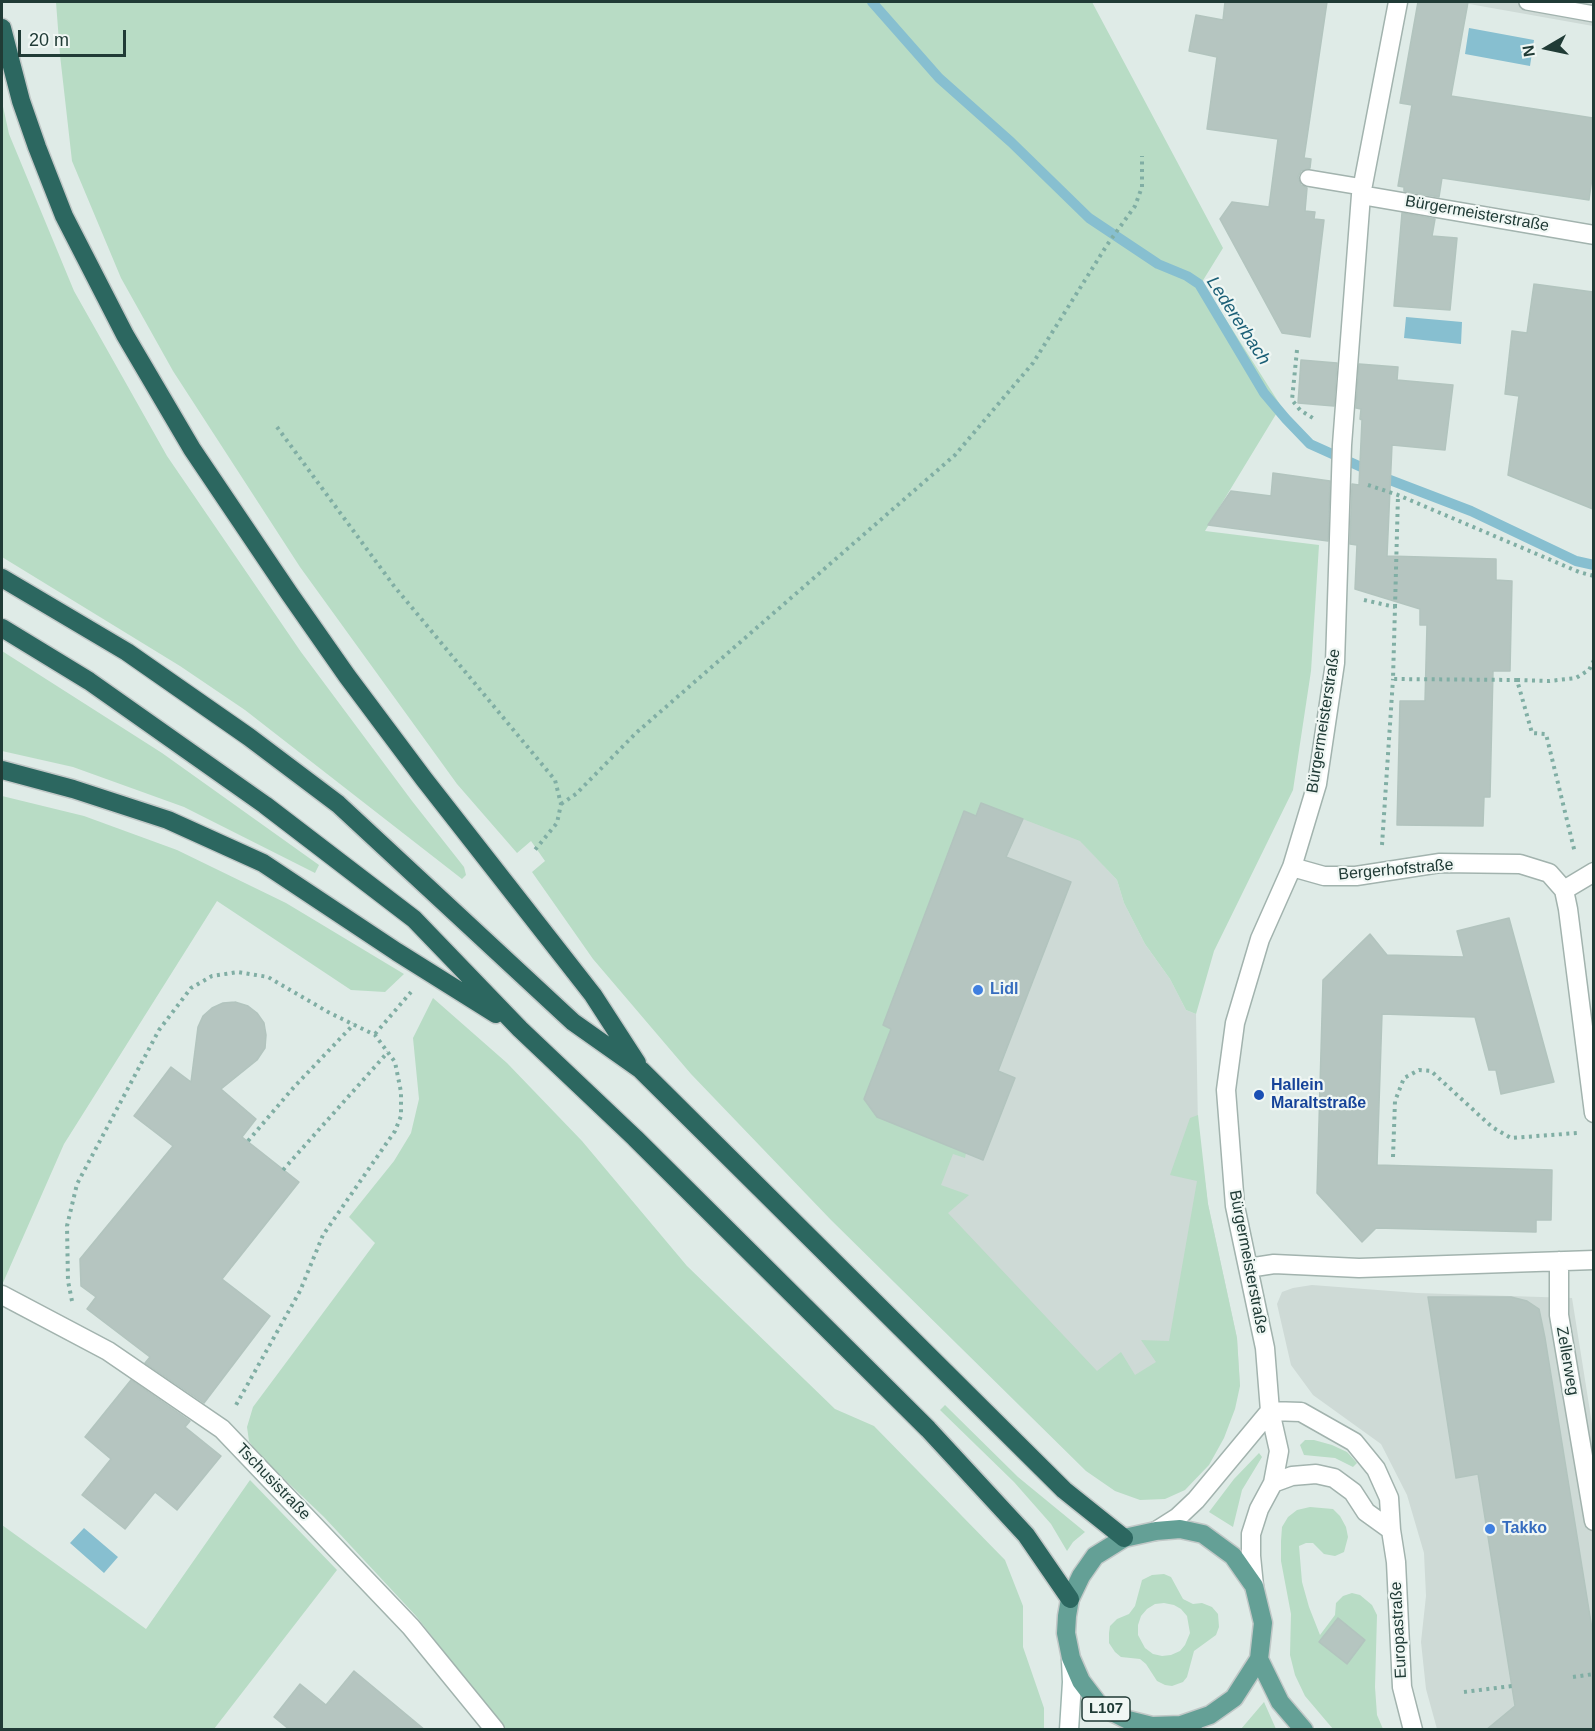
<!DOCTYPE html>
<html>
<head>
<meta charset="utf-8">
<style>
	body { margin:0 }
	#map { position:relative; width:1595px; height:1731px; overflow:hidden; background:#dfebe7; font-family:Arial,sans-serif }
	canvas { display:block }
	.frame { position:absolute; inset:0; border:3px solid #203b36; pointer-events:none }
	.north { position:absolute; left:1517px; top:18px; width:60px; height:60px; -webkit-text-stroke:4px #f0f7f4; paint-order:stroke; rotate:261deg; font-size:16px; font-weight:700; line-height:24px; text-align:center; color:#203b36 }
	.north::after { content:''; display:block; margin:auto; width:21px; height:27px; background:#203b36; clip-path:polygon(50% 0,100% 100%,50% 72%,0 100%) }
	.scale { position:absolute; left:18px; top:30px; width:108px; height:27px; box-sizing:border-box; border:3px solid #203b36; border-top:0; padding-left:8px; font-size:18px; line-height:21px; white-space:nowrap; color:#203b36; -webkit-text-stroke:4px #f0f7f4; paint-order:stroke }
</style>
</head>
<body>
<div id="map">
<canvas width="1595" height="1731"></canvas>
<div class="frame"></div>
<div class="north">N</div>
<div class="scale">20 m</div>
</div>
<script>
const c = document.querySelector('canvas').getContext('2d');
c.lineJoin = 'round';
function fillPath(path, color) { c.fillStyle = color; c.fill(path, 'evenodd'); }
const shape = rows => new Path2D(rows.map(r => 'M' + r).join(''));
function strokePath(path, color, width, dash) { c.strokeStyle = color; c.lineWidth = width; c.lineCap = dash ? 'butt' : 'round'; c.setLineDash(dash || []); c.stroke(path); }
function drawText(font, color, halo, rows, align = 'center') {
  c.font = font + ' Arial,sans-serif'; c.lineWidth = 4.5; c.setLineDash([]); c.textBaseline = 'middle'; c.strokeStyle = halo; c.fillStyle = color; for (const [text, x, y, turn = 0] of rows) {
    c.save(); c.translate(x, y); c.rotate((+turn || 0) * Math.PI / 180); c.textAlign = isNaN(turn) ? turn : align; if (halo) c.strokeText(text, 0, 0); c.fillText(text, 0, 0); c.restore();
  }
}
const built = shape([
	[1458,2,1593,2,1593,26],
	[962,795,1080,840,1117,880,1124,903,1145,944,1170,979,1186,1010,1196,1014,1198,1128,1208,1204,1237,1338,1240,1386,1142,1445,806,1094],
	[1312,1285,1417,1293,1572,1298,1593,1430,1593,1729,1437,1729,1426,1689,1421,1642,1426,1596,1424,1553,1407,1495,1381,1444,1313,1395,1291,1365,1277,1304,1282,1292,1293,1288]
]);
const green = shape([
	[56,2,1092,2,1223,248,1202,282,1281,406,1205,531,1319,545,1311,671,1293,790,1214,951,1196,1014,1186,1010,1170,979,1145,944,1124,903,1117,880,1080,841,981,803,976,816,964,812,884,1025,909,1035,966,1153,965,1158,953,1154,941,1185,969,1195,948,1213,1097,1371,1121,1352,1135,1375,1156,1362,1141,1340,1169,1341,1197,1181,1170,1175,1190,1118,1198,1115,1208,1204,1237,1338,1240,1386,1235,1409,1224,1438,1209,1465,1185,1490,1165,1499,1140,1500,1115,1491,1086,1471,831,1220,691,1074,593,959,532,872,545,861,531,841,517,853,457,784,300,567,173,371,121,278,72,161,60,55],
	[2,102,9,134,74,291,167,456,301,652,412,801,464,867,466,875,462,879,245,710,180,666,2,557],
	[2,651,162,753,319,865,315,873,184,807,73,767,2,751],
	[2,796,84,816,177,850,286,903,404,974,385,992,351,990,217,901,64,1144,2,1285],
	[433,998,507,1063,582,1141,687,1266,835,1409,874,1426,1005,1560,1023,1606,1023,1647,1044,1708,1044,1729,505,1729,416,1616,324,1517,257,1453,249,1441,247,1427,253,1407,375,1243,349,1217,394,1161,411,1133,419,1099,413,1038],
	[945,1405,1018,1477,1085,1532,1073,1542,1067,1551,1051,1524,1014,1482,940,1410],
	[1305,1440,1314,1440,1332,1445,1347,1452,1357,1463,1353,1467,1335,1458,1304,1455,1300,1445],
	[1259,1453,1262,1457,1242,1490,1233,1527,1209,1512,1234,1479],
	[250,1480,337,1570,214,1729,2,1729,2,1525,146,1629],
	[1310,1507,1333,1509,1340,1516,1346,1527,1348,1537,1344,1552,1335,1556,1324,1554,1313,1543,1306,1543,1299,1546,1302,1582,1309,1607,1320,1635,1335,1615,1336,1603,1343,1596,1352,1593,1360,1595,1372,1605,1377,1615,1375,1687,1377,1715,1383,1729,1333,1729,1305,1696,1295,1675,1290,1655,1291,1614,1281,1561,1281,1541,1282,1527,1288,1517,1297,1510],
	[1164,1574,1171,1577,1183,1599,1193,1604,1202,1603,1212,1607,1218,1614,1219,1627,1216,1635,1194,1651,1187,1677,1183,1682,1172,1686,1165,1685,1157,1681,1146,1664,1140,1659,1121,1657,1115,1652,1109,1643,1109,1633,1110,1626,1117,1619,1129,1614,1135,1606,1142,1580,1152,1575],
	[1164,1603,1174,1605,1181,1609,1187,1616,1190,1633,1185,1645,1180,1651,1171,1655,1162,1656,1153,1654,1145,1648,1138,1635,1138,1625,1141,1616,1147,1609,1155,1604],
	[1264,1702,1276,1729,1241,1729]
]);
const water = shape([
	[1469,28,1534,40,1530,66,1465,54],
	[1406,317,1462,322,1461,344,1404,338],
	[84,1528,118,1557,104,1573,70,1543]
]);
const stream = shape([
	[872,2,939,78,1011,142,1089,218,1158,264,1187,276,1199,284,1264,393,1286,419,1310,444,1390,480,1471,511,1576,561,1594,565]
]);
const building = shape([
	[1225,2,1327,2,1304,158,1311,159,1310,168,1301,171,1298,177,1301,185,1307,188,1305,211,1315,212,1314,219,1324,220,1310,337,1282,333,1220,219,1232,202,1269,207,1278,139,1207,129,1217,57,1189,51,1196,15,1223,20,1225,2],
	[1418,2,1468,2,1451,96,1593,118,1593,171,1589,200,1442,178,1439,197,1404,191,1404,187,1398,186,1412,105,1400,103,1418,2],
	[1402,213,1435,219,1432,236,1457,238,1450,310,1394,306,1402,213],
	[1534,284,1593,292,1593,509,1508,475,1519,396,1505,394,1512,331,1527,333,1534,284],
	[1301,360,1337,363,1334,406,1298,403,1301,360],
	[1359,364,1398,367,1397,380,1453,385,1445,450,1392,445,1387,556,1496,559,1496,580,1512,581,1510,671,1493,671,1490,797,1484,797,1483,826,1397,825,1400,701,1425,701,1427,625,1420,625,1420,609,1355,589,1357,545,1350,544,1352,484,1359,485,1362,420,1360,419,1361,409,1356,408,1359,364],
	[1273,473,1330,481,1328,541,1208,525,1231,491,1271,496,1273,473],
	[981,803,1023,819,1006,857,1071,882,998,1071,1015,1078,983,1160,877,1117,864,1099,891,1029,883,1025,964,811,976,816,981,803],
	[1509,918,1554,1082,1501,1094,1496,1070,1489,1070,1475,1017,1382,1014,1377,1165,1552,1170,1551,1220,1536,1220,1536,1232,1376,1228,1362,1242,1317,1193,1323,980,1370,934,1387,955,1464,957,1457,931,1509,918],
	[235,1002,248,1006,257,1013,264,1023,266,1035,265,1048,257,1060,221,1089,256,1119,242,1137,299,1182,222,1279,270,1316,204,1403,145,1363,150,1357,87,1309,96,1297,81,1286,80,1259,173,1146,134,1116,171,1067,191,1082,198,1027,203,1016,212,1008,223,1003,235,1002],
	[1428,1297,1511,1297,1527,1301,1539,1309,1545,1338,1593,1635,1593,1730,1486,1730,1515,1706,1478,1474,1456,1478,1428,1297],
	[131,1380,190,1421,185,1427,221,1456,177,1510,155,1492,125,1529,82,1495,111,1459,85,1437,131,1380],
	[1338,1618,1365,1640,1347,1664,1319,1642,1338,1618],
	[354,1671,425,1730,290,1730,274,1717,300,1684,326,1705,354,1671]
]);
const path = shape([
	[1297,350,1292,400,1300,410,1316,420],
	[277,427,394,586,555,780,561,804,557,823,534,851],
	[1368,485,1398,495,1579,572,1594,576],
	[1364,600,1395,607,1393,679,1517,680,1532,733,1546,734,1575,853],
	[1395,607,1398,495],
	[1517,680,1549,681,1576,678,1589,670,1594,660],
	[561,804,576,794,636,733,955,455,1033,363,1107,245,1135,206,1142,187,1142,156],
	[1382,845,1393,679],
	[375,1034,411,992],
	[248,1141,294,1087,354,1024],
	[1393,1157,1395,1101,1404,1078,1419,1070,1431,1071,1492,1127,1511,1138,1577,1133],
	[283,1170,388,1052],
	[72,1301,68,1281,67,1226,77,1184,159,1030,191,988,212,976,238,972,268,977,328,1012,375,1035,395,1062,401,1092,401,1116,395,1131,323,1235,300,1291,236,1405],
	[1573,1677,1594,1674],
	[1464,1692,1512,1686]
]);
const lane = shape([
	[1527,2,1594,14],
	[1308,178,1362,187]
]);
const street = shape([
	[1361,195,1594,235],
	[1292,867,1324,876,1356,876,1440,863,1520,864,1549,873,1564,890,1568,909,1594,1113],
	[1564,890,1594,872],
	[1559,1261,1559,1315,1594,1521],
	[1248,1268,1274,1264,1359,1268,1594,1260],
	[2,1295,108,1351,222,1429,411,1627,495,1730],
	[1270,1411,1301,1412,1354,1442,1376,1469,1389,1498,1391,1530,1396,1562,1402,1687,1413,1730],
	[1273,1483,1292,1476,1316,1474,1334,1478,1353,1492,1366,1512,1391,1530],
	[1156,1531,1178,1517,1196,1500,1270,1411],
	[1254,1586,1251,1556,1251,1534,1259,1509,1273,1483,1279,1451,1270,1411,1265,1348,1235,1206,1226,1090,1235,1023,1260,939,1292,867,1317,784,1335,663,1342,445,1361,195,1398,2]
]);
const secondary = shape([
	[1069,1730,1072,1682,1071,1660]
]);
const primary = shape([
	[1259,1659,1280,1702,1304,1730],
	[1181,1725,1210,1715,1234,1698,1259,1659,1263,1623,1254,1586,1233,1556,1203,1534,1180,1529,1156,1531,1124,1538,1095,1556,1081,1576,1070,1599,1067,1616,1066,1633,1071,1658,1081,1681,1100,1706,1128,1720,1152,1726,1181,1725,1193,1730]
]);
const highway = shape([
	[2,28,21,101,37,147,64,216,125,335,192,449,289,593,347,676,424,779,593,995,637,1063],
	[2,578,127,652,249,737,338,804,573,1022,641,1070,1064,1490,1124,1538],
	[2,628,89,681,265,805,414,919,520,1029,635,1138,928,1429,1026,1535,1070,1599],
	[2,770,73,789,168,820,263,863,397,952,496,1014]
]);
const markers = [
	[978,990,6,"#3f7fe0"],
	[1259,1095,6,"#1a4fb4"],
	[1490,1529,6,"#3f7fe0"]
];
const shields = [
	[1106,1709,48]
];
const shieldNames = [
	["L107",1106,1709]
];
const streetNames = [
	["Bürgermeisterstraße",1477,214,10],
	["Bürgermeisterstraße",1324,721,-81],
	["Bergerhofstraße",1396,870,-5],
	["Bürgermeisterstraße",1248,1262,79],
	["Zellerweg",1567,1361,80],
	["Tschusistraße",273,1482,46],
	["Europastraße",1399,1630,-93]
];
const shopNames = [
	["Lidl",990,990],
	["Takko",1502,1529]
];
const transitNames = [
	["Hallein",1271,1086],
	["Maraltstraße",1271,1104]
];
const waterNames = [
	["Ledererbach",1238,321,57]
];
fillPath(built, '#cedad6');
fillPath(green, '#b8dcc5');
fillPath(water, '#87bfd0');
strokePath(stream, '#87bfd0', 10);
fillPath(building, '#b5c5c0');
strokePath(building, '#b2c4be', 1.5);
strokePath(lane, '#a2b3ae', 18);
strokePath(street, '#a2b3ae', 21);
strokePath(secondary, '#9eb6b0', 21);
strokePath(primary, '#c1c8c7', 21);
strokePath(highway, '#c1c8c7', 21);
strokePath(path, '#80aea4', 4, [3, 4.5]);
strokePath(lane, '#fff', 15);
strokePath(street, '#fff', 18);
strokePath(secondary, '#fff', 18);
strokePath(primary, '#64a096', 18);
strokePath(highway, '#2c6760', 18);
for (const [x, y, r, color] of markers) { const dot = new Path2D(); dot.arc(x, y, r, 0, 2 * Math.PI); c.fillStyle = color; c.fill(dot); strokePath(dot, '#f0f7f4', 2); }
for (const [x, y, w] of shields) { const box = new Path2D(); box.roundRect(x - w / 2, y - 12, w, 24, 4.5); c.fillStyle = '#f0f7f4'; c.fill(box); strokePath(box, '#203b36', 1.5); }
drawText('bold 15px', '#203b36', null, shieldNames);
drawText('16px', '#203b36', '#f0f7f4', streetNames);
drawText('bold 16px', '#366cbe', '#f0f7f4', shopNames, 'left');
drawText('bold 16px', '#164399', '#f0f7f4', transitNames, 'left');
drawText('italic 18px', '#1b5f76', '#f0f7f4', waterNames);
</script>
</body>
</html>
